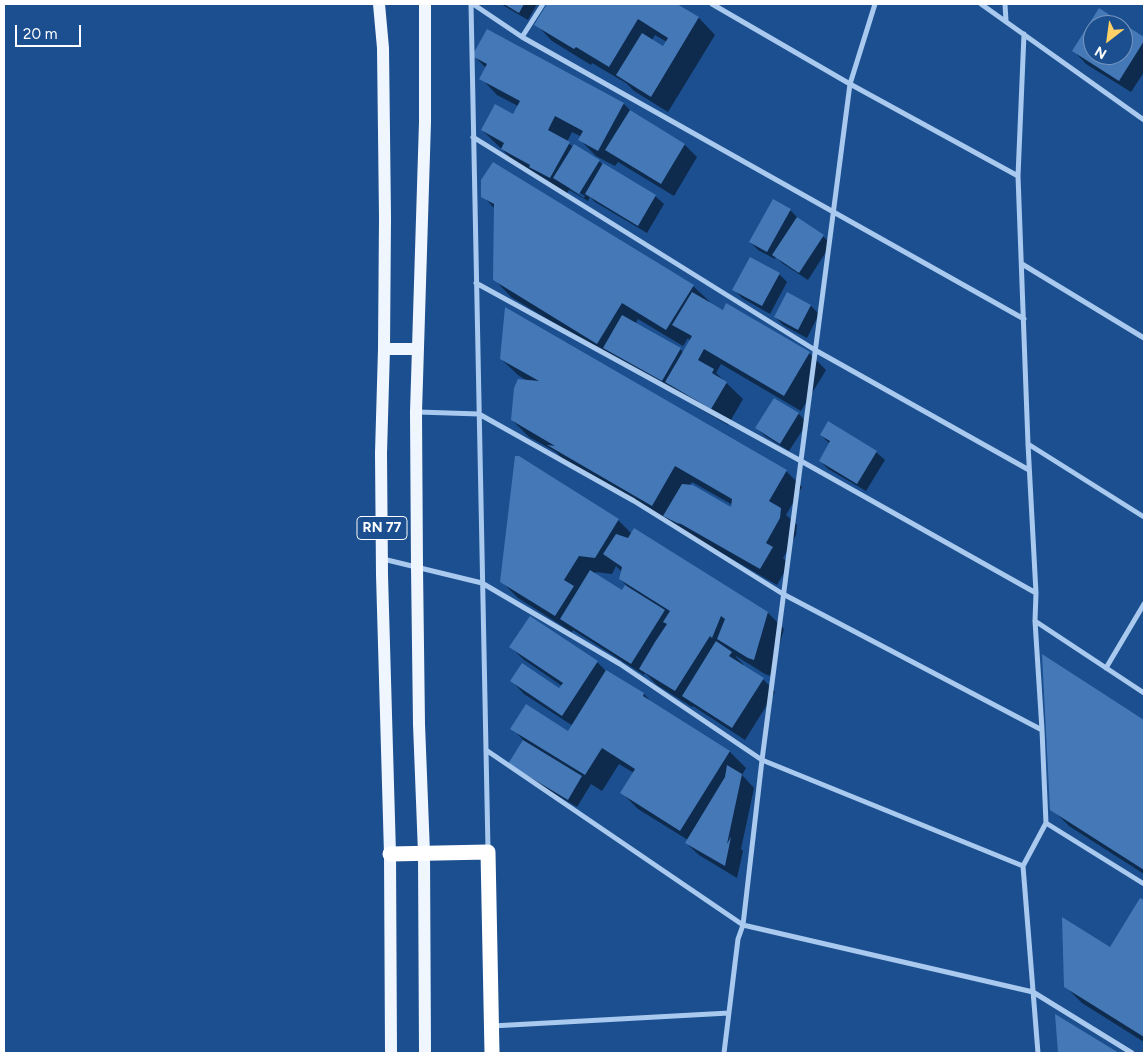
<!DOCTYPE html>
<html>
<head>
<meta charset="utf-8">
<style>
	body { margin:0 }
	#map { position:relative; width:1148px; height:1057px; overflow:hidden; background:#1b4f8f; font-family:Figtree,sans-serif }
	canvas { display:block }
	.frame { position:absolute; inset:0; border:5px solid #fff; pointer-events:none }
	.north { position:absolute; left:1083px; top:15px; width:50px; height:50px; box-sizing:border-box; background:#1b4f8f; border:1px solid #7695bc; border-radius:50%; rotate:210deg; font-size:14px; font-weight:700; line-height:20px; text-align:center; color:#fff }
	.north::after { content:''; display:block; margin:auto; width:18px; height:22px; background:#ffd166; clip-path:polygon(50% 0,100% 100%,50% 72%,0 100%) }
	.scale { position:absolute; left:15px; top:25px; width:66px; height:22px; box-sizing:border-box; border:2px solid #fff; border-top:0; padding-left:6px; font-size:15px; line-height:18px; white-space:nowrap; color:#fff; -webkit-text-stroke:4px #1b4f8f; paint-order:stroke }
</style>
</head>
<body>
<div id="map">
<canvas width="1148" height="1057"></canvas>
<div class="frame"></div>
<div class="north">N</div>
<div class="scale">20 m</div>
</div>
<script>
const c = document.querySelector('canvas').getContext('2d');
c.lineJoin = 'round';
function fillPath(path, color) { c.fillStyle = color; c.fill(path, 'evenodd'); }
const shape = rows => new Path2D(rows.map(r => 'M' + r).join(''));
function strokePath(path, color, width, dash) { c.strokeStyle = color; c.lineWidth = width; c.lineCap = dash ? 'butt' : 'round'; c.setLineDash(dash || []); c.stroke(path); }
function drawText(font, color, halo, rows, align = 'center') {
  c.font = font + ' Figtree,sans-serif'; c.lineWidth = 4; c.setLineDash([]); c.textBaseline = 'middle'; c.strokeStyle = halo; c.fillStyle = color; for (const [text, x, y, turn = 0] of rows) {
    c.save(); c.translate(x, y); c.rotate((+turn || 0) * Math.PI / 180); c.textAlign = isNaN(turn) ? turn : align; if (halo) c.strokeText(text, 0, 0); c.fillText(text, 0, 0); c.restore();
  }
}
const shadow = shape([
	[501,4,537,4,528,20],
	[548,4,675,4,699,18,715,35,668,112,634,91,626,83,592,63,591,65,552,41,536,24],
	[655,35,667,42,664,48,652,40],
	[1100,10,1144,38,1144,72,1131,92,1086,64,1074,51],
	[1093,25,1123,25,1123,55,1093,55],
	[488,30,624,104,634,114,685,145,697,157,674,196,618,162,615,166,596,156,580,140,582,137,572,132,567,142,573,147,599,161,603,165,655,196,664,204,647,233,595,202,590,197,588,201,569,190,567,194,519,166,482,130,514,115,518,106,497,95,481,78,486,68,474,56],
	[570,187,585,196,584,198,570,189],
	[483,196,693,286,710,302,709,303,809,353,826,370,801,411,721,364,716,373,743,399,728,425,614,359,511,297,495,280,495,209],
	[638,319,683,346,688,338,690,341,684,353,680,349,635,324],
	[790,210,798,218,823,236,831,244,808,280,782,263,776,257,775,259,758,250,750,242],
	[779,274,787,282,770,314,742,298,734,290],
	[787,294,811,306,819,314,807,338,783,325,775,317],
	[501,359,786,471,802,487,786,515,797,525,796,535,783,558,789,564,777,585,699,540,681,532,670,520,669,521,565,461,556,452,529,437,512,420,529,382,518,375],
	[692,482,733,505,732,509,689,486],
	[775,399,799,414,807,423,789,451,765,436,756,428],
	[828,423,876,452,885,460,866,491,828,469,820,461,830,444,821,435],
	[519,457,618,520,632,534,767,612,784,629,770,676,765,674,736,656,736,657,744,665,743,667,763,679,775,692,745,740,693,706,692,707,657,685,645,673,644,675,573,630,572,632,518,598,501,581],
	[616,566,622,572,620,579,627,586,623,592,594,574,596,572,612,574],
	[511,647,597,662,606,671,644,694,653,704,730,752,746,768,742,775,754,788,741,849,743,851,737,878,699,855,686,843,688,840,638,809,621,792,634,773,619,764,602,791,591,784,577,807,518,772,510,763,524,741,512,728,569,732,573,726,524,694,512,681,560,690,562,686,523,659],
	[1043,657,1144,721,1144,874,1069,826,1052,809],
	[1141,900,1144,902,1144,1042,1082,1003,1065,986,1110,948],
	[1056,1016,1116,1053,1059,1053]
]);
const building = shape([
	[504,4,524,4,519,13],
	[547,4,677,4,699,17,651,97,616,75,642,33,663,46,668,38,638,19,609,67,576,47,574,49,534,25],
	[1099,8,1144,37,1144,41,1119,81,1072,51],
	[1093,25,1123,25,1123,55,1093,55],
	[487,29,624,103,598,151,578,140,583,131,555,116,548,130,570,142,550,178,529,167,530,165,501,149,504,143,481,130,495,104,513,114,520,101,479,79,487,64,472,56],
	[630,110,685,144,661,184,605,150],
	[574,144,600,160,579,194,553,178],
	[493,162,694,285,666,330,622,303,597,344,493,280,494,204,481,197,481,180],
	[603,163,656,195,638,226,585,194],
	[773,199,791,209,767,252,749,242],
	[797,217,824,235,799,273,772,255],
	[750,257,780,273,762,306,732,290],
	[692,292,723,310,726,303,810,352,784,396,704,349,698,360,714,369,712,373,727,382,711,409,665,382,692,336,672,325],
	[787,292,811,305,798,330,774,317],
	[505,307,787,470,769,501,781,508,780,518,766,543,773,547,760,569,681,524,677,523,663,516,682,484,693,485,731,507,732,499,675,466,652,506,547,445,555,446,511,420,514,388,518,379,539,381,500,359],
	[622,315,681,348,662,381,603,348],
	[774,398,799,413,780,444,755,428],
	[828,421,877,451,857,484,819,461,830,441,820,435],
	[515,456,519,456,619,519,595,558,579,556,564,580,574,586,555,616,500,582],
	[634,528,768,612,754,660,748,658,717,639,725,619,721,616,712,638,710,636,675,691,639,669,655,642,667,624,663,622,670,611,619,579,622,567,603,554,616,534,628,538],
	[590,570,622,590,625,585,665,610,631,664,560,619],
	[530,616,598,661,562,716,510,681,522,663,559,688,563,683,509,647],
	[716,641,732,652,729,656,764,678,732,728,682,696],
	[1042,654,1144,720,1144,870,1050,810],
	[606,670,644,693,643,696,730,751,680,831,620,793,635,769,602,748,585,775,510,729,526,704,568,731],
	[523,740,582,776,568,800,508,764],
	[727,765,742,774,727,844,731,837,725,866,685,843,725,777],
	[1140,898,1144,900,1144,1037,1064,987,1062,917,1110,947],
	[1055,1014,1119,1053,1058,1053]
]);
const street = shape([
	[471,4,488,849],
	[473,4,522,37,1024,319],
	[712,4,850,84,1018,176],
	[981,4,1144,120],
	[1005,4,1006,21],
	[1024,34,1018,176,1028,444,1036,593,1035,621,1042,730,1046,823,1023,866,1038,1053],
	[522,37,543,4],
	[473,137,815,350,1029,470],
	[1022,264,1144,338],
	[476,283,801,461,1036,593],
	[418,412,479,414,634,501,783,594,1042,730],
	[1028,444,1144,517],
	[383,559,482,583,620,664,762,760,1023,866],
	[1035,621,1144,693],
	[1106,668,1144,604],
	[486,750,743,925,1033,992,1132,1053],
	[1046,823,1144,884],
	[492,1026,729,1013],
	[724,1053,738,939,743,925,762,760,850,84,875,4]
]);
const primary = shape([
	[379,4,383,48,385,218,384,349,381,453,382,575,390,854,391,1053],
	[425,4,425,122,416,412,417,567,419,724,424,853,425,1053],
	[384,349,418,349]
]);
const highway = shape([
	[390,854,488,852,492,1053]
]);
const shields = [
	[382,528,50]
];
const shieldNames = [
	["RN 77",382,528]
];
fillPath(shadow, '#0007');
fillPath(building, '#4478b7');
strokePath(street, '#a9c9ee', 5);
strokePath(primary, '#f0f6ff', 12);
strokePath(highway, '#fff', 15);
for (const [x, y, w] of shields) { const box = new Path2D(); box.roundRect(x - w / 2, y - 11.5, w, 23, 4); c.fillStyle = '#1b4f8f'; c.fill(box); strokePath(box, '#fff', 1); }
drawText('bold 14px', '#fff', null, shieldNames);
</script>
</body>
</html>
